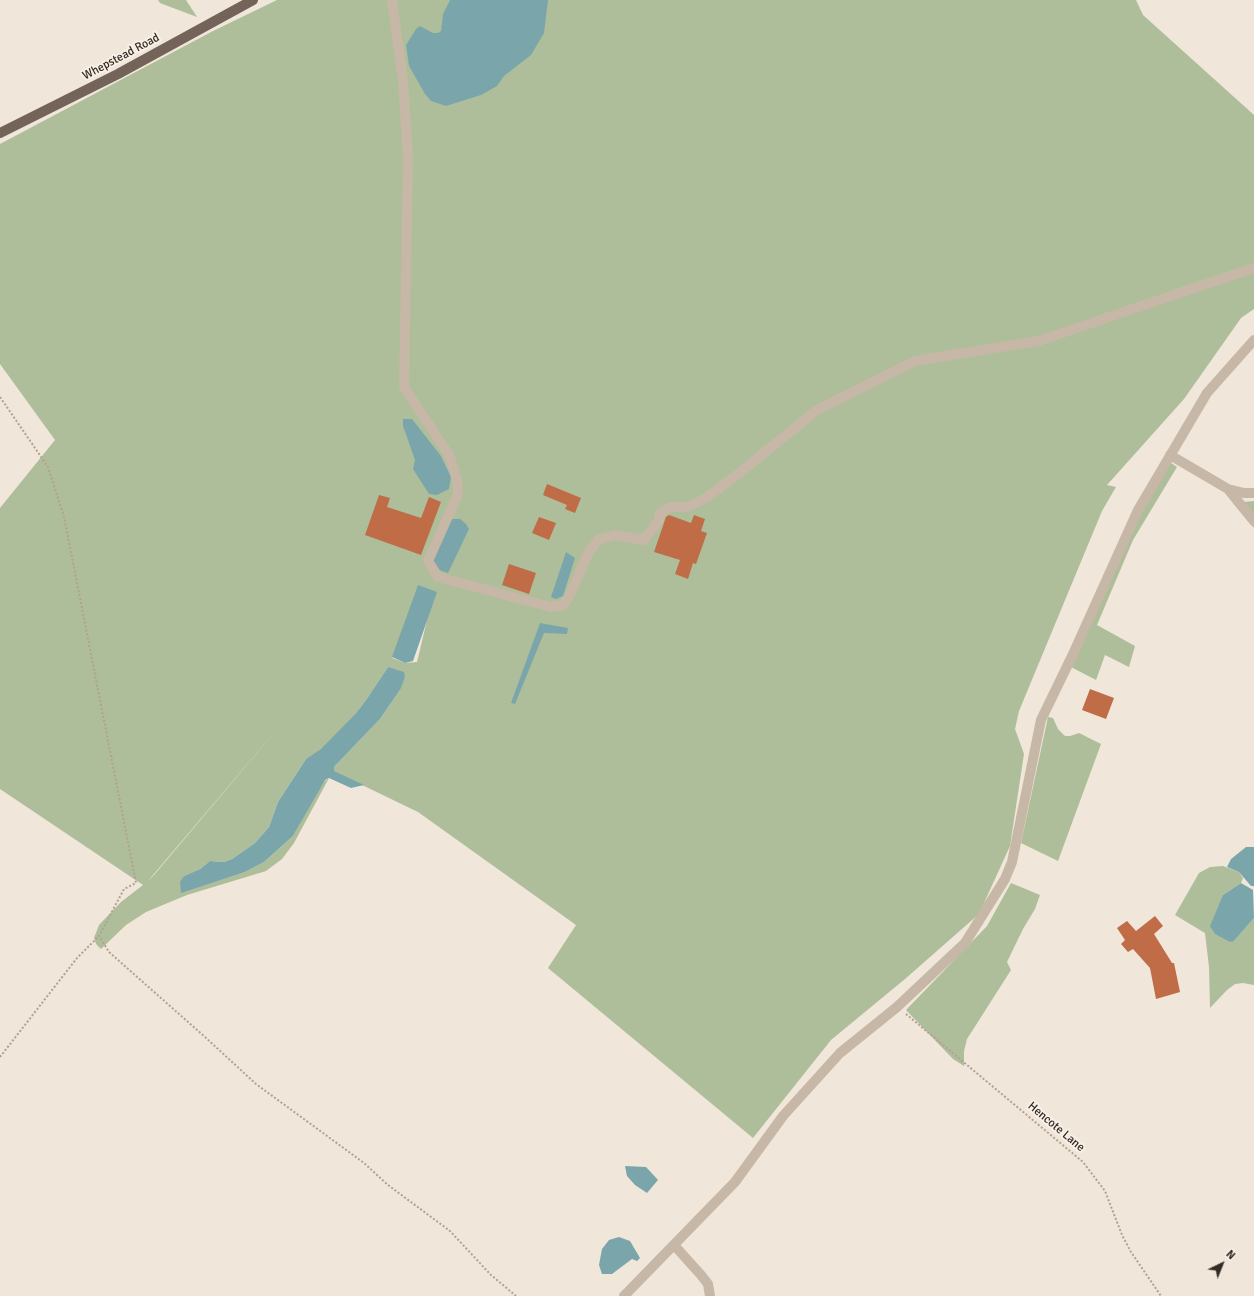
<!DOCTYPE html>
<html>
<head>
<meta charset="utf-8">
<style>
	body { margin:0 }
	#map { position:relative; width:1254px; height:1296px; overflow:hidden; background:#f0e6d9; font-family:Signika,sans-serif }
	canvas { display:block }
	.north { position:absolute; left:1202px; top:1244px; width:40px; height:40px; -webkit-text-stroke:3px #f8f0e5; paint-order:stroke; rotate:43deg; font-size:11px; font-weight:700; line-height:16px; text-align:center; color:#332b26 }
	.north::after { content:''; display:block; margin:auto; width:14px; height:18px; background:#332b26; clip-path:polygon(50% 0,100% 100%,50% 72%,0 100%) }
</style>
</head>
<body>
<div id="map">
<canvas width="1254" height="1296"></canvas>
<div class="north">N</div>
</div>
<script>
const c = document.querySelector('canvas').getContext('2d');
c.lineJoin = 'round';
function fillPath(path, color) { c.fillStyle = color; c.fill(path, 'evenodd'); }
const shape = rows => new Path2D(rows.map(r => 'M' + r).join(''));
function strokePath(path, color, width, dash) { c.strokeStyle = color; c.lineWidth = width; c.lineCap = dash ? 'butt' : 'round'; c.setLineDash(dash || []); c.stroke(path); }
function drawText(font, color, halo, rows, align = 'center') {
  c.font = font + ' Signika,sans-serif'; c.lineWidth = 4; c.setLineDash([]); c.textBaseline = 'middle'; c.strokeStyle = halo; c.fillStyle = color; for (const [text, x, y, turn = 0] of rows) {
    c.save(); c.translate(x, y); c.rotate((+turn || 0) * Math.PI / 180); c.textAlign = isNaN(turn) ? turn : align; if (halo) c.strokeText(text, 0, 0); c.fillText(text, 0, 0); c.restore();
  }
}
const green = shape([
	[158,0,186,0,197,17,160,3],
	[277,0,1136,0,1143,15,1254,115,1254,309,1241,318,1184,399,1107,485,1116,487,1102,511,1019,711,1015,729,1024,754,1010,846,979,914,905,979,831,1040,753,1138,548,968,576,925,418,812,333,771,334,767,380,719,400,690,388,667,366,700,356,713,321,750,306,759,278,802,269,827,255,843,232,859,224,862,210,861,200,869,184,876,181,892,245,872,264,862,293,836,322,783,329,778,294,843,282,859,266,871,187,895,146,912,126,925,101,949,96,944,94,938,99,925,121,902,143,885,0,789,0,508,55,440,0,364,0,144,213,31],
	[434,591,417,662,405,663,392,658],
	[283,722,154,875,148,881],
	[1168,461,1177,467,1133,540,1097,625,1135,646,1129,667,1105,655,1096,680,1069,666,1106,578],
	[1254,501,1254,528,1233,503],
	[1048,717,1053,718,1058,729,1065,736,1070,736,1079,733,1101,744,1058,861,1021,843],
	[1223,866,1239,872,1243,878,1241,883,1223,895,1215,934,1234,941,1254,918,1254,985,1243,983,1235,984,1227,990,1210,1008,1209,967,1205,933,1175,915,1199,873,1210,867],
	[1011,883,1040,895,1035,909,1023,929,1007,962,1011,970,967,1039,964,1051,964,1066,953,1059,906,1010,987,926]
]);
const water = shape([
	[450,0,548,0,544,33,531,55,504,76,497,86,481,95,446,106,431,101,425,94,409,66,406,45,416,29,420,26,433,33,438,33,441,31,443,14],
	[403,419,412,419,441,456,451,477,449,489,437,495,429,494,413,469,415,460,403,426],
	[450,519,460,519,466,524,469,529,448,573,436,569,433,561],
	[566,552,575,558,563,596,556,599,551,597],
	[418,585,437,592,413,661,405,663,392,657],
	[540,623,568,628,567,634,544,633,515,704,511,703],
	[388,667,404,672,405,677,400,690,380,719,334,767,334,771,364,785,351,788,329,778,325,780,293,836,264,862,245,872,181,893,180,882,184,876,200,869,210,861,224,862,232,859,255,843,269,827,278,802,306,759,321,749,356,713,366,700],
	[1246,847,1254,847,1254,886,1251,886,1239,872,1227,867,1231,859],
	[1241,883,1253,890,1254,918,1234,941,1230,942,1215,934,1210,926,1223,895],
	[625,1166,646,1167,658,1180,647,1193,635,1185,627,1176],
	[619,1237,630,1241,640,1258,637,1261,632,1259,612,1274,602,1274,599,1265,602,1249,609,1240]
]);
const building = shape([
	[547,484,581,498,575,513,565,509,567,505,543,495],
	[379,495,390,498,387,507,421,518,429,497,441,502,421,555,365,535],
	[669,515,691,523,694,515,705,519,701,531,707,533,696,564,693,563,688,579,675,574,680,560,654,552,666,517],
	[539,517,556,523,549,540,532,533],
	[509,564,536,573,529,594,502,585],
	[1090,689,1114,698,1106,719,1082,710],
	[1155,916,1163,926,1154,934,1172,963,1174,963,1180,992,1156,999,1150,968,1133,949,1128,952,1121,944,1125,940,1117,928,1127,921,1136,931]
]);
const path = shape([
	[0,397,48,467,64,517,136,883,124,889,99,936,109,952,205,1037,256,1084,364,1163,388,1185,450,1231,491,1275,516,1296],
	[906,1014,1083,1162,1105,1191,1122,1235,1131,1252,1161,1296],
	[0,1057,77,958,99,936]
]);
const minor = shape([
	[392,0,403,80,408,156,404,387,449,455,457,479,458,494,428,561,438,577,551,607,563,605,569,597,589,551,598,540,616,535,644,540,659,520,660,513,670,507,687,507,703,500,737,475,817,410,915,361,1038,341,1254,268],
	[1170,455,1228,489,1244,493,1254,493],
	[1228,489,1254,521],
	[674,1245,701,1275,708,1284,710,1296],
	[624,1296,735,1182,783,1116,840,1053,897,1007,965,943,1005,879,1012,862,1041,720,1073,654,1138,510,1207,393,1254,340]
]);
const major = shape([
	[0,133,118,74,253,0]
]);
const streetNames = [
	["Whepstead Road",121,57,-28],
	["Hencote Lane",1056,1127,40]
];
fillPath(green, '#afbe9a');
fillPath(water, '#7aa6ab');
fillPath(building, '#bf6c47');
strokePath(path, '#b2a190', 2, [2, 2]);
strokePath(minor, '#c7b7a6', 10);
strokePath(major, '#746358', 10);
drawText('12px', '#332b26', '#f8f0e5', streetNames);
</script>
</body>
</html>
